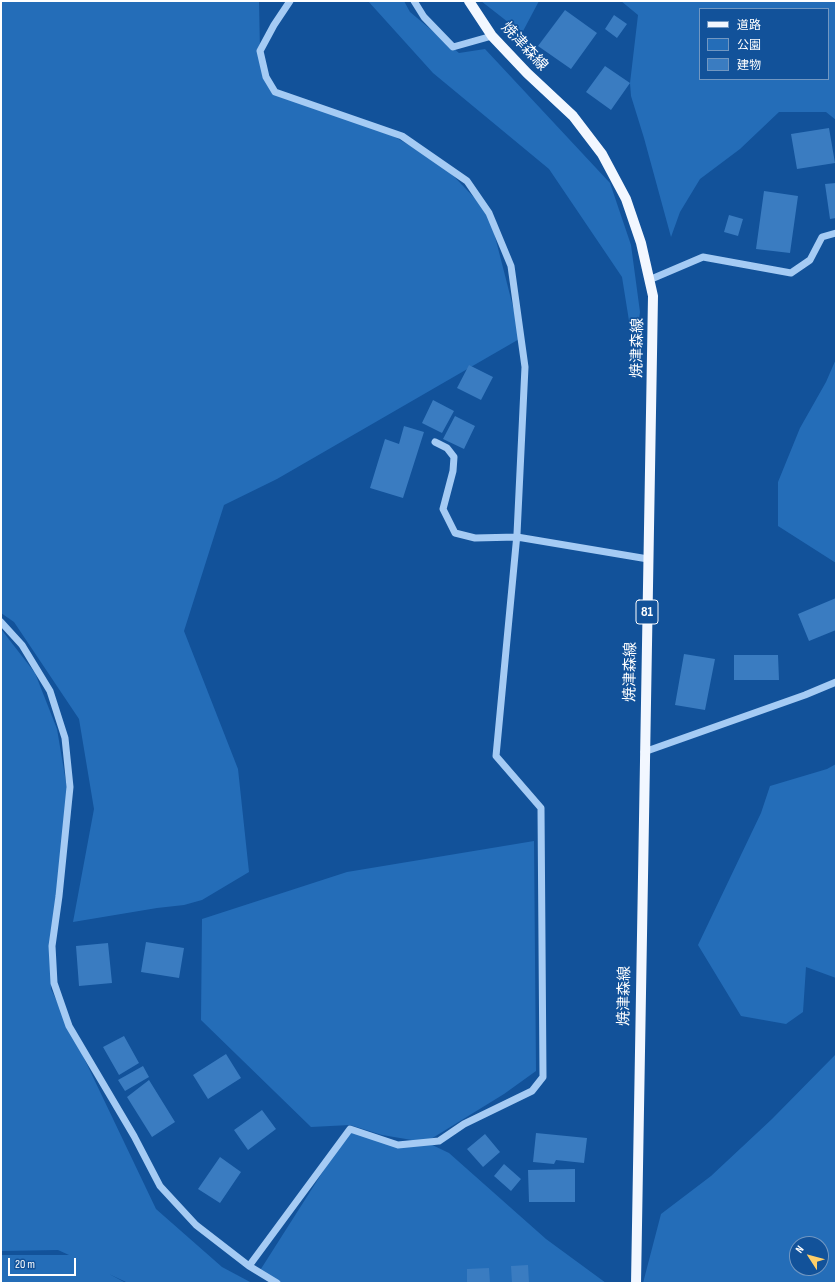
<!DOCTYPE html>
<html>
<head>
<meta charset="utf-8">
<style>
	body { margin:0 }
	#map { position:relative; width:837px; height:1284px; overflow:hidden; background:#12529a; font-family:"Sofia Sans Condensed","Noto Sans JP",sans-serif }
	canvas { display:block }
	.frame { position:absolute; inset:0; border:2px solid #fff; pointer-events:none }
	.legend { position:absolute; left:699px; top:8px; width:130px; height:72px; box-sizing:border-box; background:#12529a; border:1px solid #7197c2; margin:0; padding:5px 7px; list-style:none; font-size:12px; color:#fff }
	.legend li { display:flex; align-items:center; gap:8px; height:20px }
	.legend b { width:20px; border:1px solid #7197c2 }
	.north { position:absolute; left:789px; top:1236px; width:40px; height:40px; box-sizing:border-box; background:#12529a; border:1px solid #7197c2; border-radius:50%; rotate:306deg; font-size:11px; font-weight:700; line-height:16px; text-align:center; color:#fff }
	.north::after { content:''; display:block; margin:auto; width:14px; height:18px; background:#ffce68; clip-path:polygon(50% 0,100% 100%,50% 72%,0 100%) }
	.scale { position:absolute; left:8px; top:1258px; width:68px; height:18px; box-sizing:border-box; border:2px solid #fff; border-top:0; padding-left:5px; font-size:12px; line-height:14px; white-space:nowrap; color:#fff; -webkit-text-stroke:3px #12529a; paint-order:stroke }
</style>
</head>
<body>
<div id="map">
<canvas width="837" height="1284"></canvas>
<div class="frame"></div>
<ul class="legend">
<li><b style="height:5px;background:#f2f7ff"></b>道路</li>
<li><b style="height:11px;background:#246db8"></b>公園</li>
<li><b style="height:11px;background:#3a7cc1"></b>建物</li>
</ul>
<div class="north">N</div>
<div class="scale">20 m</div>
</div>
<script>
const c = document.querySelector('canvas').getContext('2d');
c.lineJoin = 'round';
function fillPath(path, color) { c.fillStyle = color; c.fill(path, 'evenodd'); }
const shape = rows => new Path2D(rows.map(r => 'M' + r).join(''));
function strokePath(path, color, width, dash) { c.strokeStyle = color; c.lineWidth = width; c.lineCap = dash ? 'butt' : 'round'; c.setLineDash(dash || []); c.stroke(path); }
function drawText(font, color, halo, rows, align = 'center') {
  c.font = font + ' "Sofia Sans Condensed","Noto Sans JP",sans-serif'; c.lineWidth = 3.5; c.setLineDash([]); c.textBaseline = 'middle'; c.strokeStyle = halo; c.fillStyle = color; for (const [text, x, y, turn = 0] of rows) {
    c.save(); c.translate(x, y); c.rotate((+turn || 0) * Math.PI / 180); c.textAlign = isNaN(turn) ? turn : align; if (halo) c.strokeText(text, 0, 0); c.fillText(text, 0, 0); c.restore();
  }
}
const green = shape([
	[1,1,259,1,260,51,275,92,381,129,442,164,489,213,521,338,277,479,224,505,184,631,238,769,249,872,202,900,184,905,157,908,73,922,94,809,79,719,14,622,1,613],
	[368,1,404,1,410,12,459,53,485,49,610,183,631,245,640,312,634,352,622,277,549,169,433,73],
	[481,1,539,1,522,33],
	[621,1,836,1,836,120,826,112,779,112,740,149,700,179,680,212,671,237,644,138,631,96,630,83,638,15],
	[700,9,828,9,828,79,700,79],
	[836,359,836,563,778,526,778,482,800,428,826,382],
	[1,629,35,673,57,729,69,800,52,927,51,989,156,1209,222,1267,252,1283,128,1283,109,1274,126,1283,1,1283,1,1255,69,1255,58,1250,1,1251],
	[836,764,836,978,806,967,803,1012,786,1024,741,1016,698,945,761,813,770,786,827,769],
	[534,841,536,1071,504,1094,426,1142,449,1153,546,1239,606,1283,278,1283,259,1272,350,1129,398,1145,424,1142,382,1135,350,1125,311,1127,201,1020,202,919,347,872],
	[836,1054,836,1283,643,1283,661,1214,711,1176,772,1119],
	[797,1244,821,1244,821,1268,797,1268]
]);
const building = shape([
	[565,10,597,33,571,69,538,46],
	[614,15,627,24,617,38,605,29],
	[605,66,630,83,611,110,586,92],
	[829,128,835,163,797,169,791,134],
	[836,183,836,218,830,219,825,184],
	[764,191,798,196,790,253,756,249],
	[729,215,743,219,738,236,724,232],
	[469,365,493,377,481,400,457,388],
	[433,400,454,411,442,433,422,423],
	[455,416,475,426,464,449,443,439],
	[404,426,424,432,403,498,370,488,385,439,399,444],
	[836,598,836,630,809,641,798,614],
	[684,654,715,659,705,710,675,705],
	[734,655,778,655,779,680,734,680],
	[146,942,184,948,179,978,141,972],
	[108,943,112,983,79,986,76,946],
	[124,1036,139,1063,119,1075,103,1047],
	[226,1054,241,1078,208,1099,193,1075],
	[143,1066,149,1077,125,1091,118,1080],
	[149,1080,175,1122,152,1137,127,1097],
	[262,1110,276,1129,248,1150,234,1130],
	[536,1133,587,1138,584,1163,556,1160,554,1164,533,1162],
	[485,1134,500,1152,483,1167,467,1149],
	[220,1157,241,1172,220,1203,198,1189],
	[504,1164,521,1179,511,1191,494,1176],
	[575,1169,575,1202,529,1202,528,1170],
	[528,1265,529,1283,512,1283,511,1266],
	[489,1268,490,1283,467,1283,467,1269]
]);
const minor = shape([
	[414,1,424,17,453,47,492,36],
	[649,280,703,257,791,273,810,260,822,237,836,233],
	[435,442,447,448,454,457,453,471,443,509,455,533,475,538,517,537,648,559],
	[1,622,22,645,50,691,65,738,70,787,59,896,52,946,54,983,69,1026,134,1136,160,1186,196,1225,249,1266,277,1283],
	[644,752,805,695,836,682],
	[249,1266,350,1129,398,1145,439,1141,464,1124,532,1091,543,1077,541,808,496,756,517,534,525,367,511,266,489,213,467,181,402,136,275,92,266,77,260,51,274,25,290,1]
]);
const major = shape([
	[469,1,492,36,527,73,573,116,602,154,626,199,641,243,653,296,636,1283]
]);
const shields = [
	[647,612,22]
];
const shieldNames = [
	["81",647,612]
];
const streetNames = [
	["焼津森線",524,47,47],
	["焼津森線",638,348,-89],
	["焼津森線",631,672,-89],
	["焼津森線",625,996,-89]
];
fillPath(green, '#246db8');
fillPath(building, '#3a7cc1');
strokePath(minor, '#a5cbf4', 7);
strokePath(major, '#f2f7ff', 10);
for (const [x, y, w] of shields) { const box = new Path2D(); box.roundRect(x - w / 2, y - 12, w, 24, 3); c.fillStyle = '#12529a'; c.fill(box); strokePath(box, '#fff', 1); }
drawText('bold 14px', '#fff', null, shieldNames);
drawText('15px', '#fff', '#12529a', streetNames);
</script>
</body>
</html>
